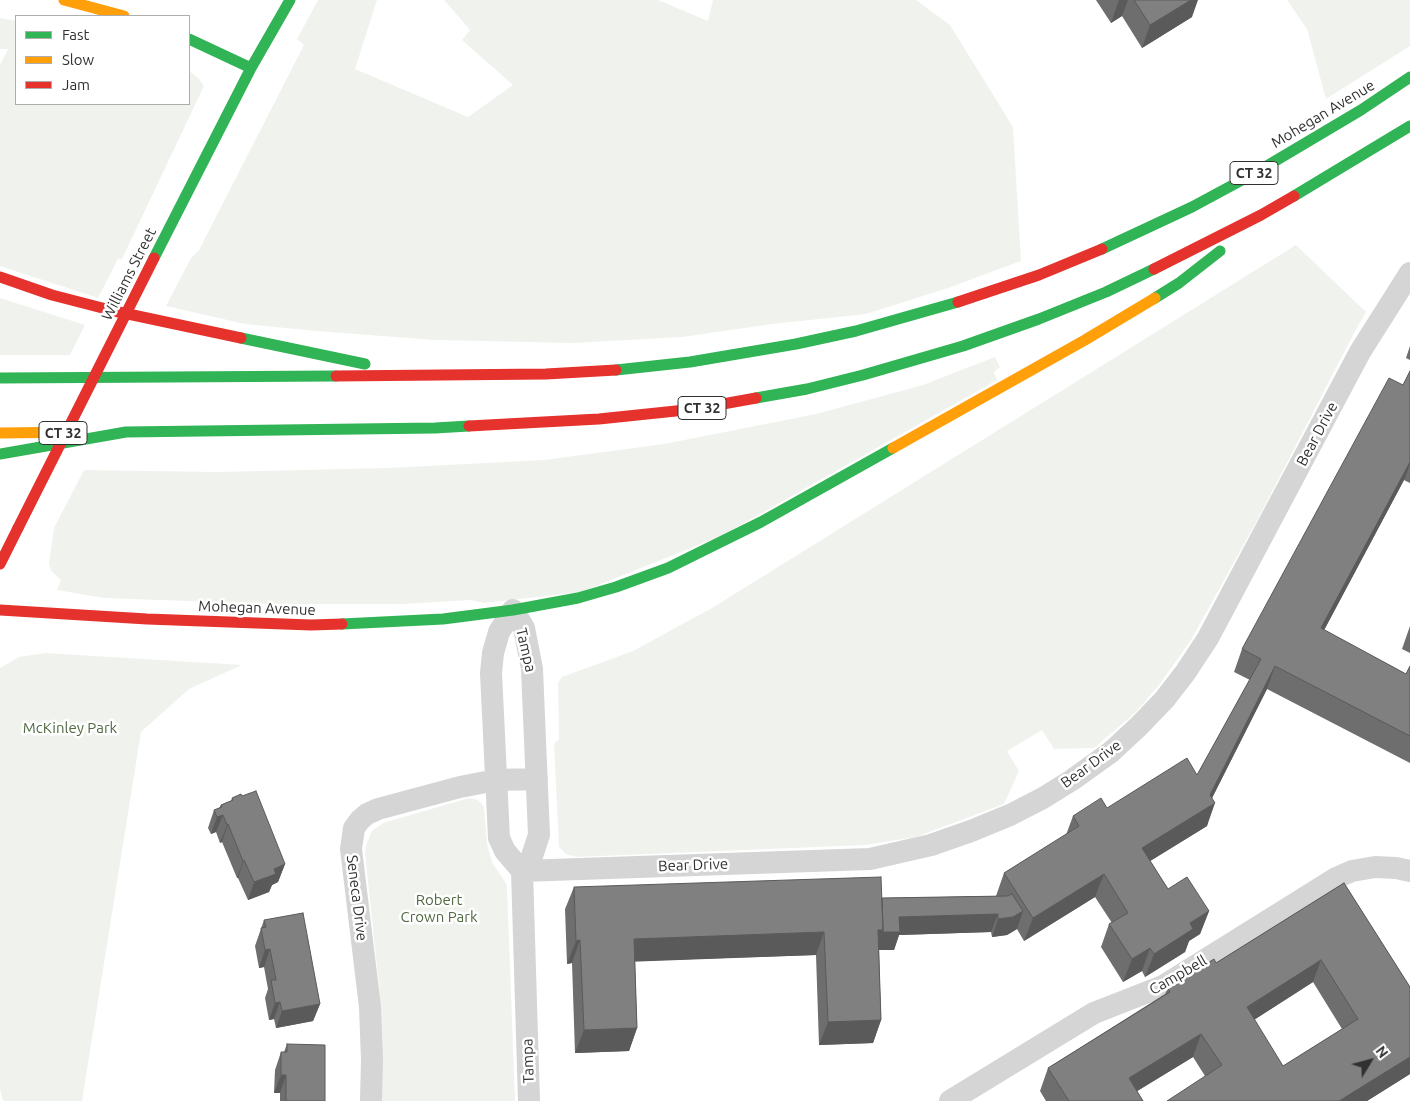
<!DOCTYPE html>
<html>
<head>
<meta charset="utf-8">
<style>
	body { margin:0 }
	#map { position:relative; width:1410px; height:1101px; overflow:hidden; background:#fff; font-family:Ubuntu,sans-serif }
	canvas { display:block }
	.legend { position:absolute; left:15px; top:15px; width:175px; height:90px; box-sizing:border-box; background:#fff; border:1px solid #adadad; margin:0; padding:6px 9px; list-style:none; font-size:15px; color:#313131 }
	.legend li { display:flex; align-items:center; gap:10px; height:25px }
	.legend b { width:25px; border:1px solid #adadad }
	.north { position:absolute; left:1345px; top:1036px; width:50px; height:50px; -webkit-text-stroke:4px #fff; paint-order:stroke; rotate:53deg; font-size:14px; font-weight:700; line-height:20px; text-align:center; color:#313131 }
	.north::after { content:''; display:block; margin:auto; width:18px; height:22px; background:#313131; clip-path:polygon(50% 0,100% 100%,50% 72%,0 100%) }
</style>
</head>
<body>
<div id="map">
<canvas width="1410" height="1101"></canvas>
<ul class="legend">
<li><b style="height:6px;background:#30b455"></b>Fast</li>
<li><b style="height:6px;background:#ff9f0a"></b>Slow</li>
<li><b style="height:6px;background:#e5322d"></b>Jam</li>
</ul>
<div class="north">N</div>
</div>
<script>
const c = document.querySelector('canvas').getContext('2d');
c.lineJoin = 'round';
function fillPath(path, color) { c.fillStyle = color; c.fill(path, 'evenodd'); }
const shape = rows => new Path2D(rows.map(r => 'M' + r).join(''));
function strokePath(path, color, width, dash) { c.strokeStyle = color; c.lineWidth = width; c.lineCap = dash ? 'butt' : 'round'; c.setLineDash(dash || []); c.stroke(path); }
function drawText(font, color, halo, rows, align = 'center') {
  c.font = font + ' Ubuntu,sans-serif'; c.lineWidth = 5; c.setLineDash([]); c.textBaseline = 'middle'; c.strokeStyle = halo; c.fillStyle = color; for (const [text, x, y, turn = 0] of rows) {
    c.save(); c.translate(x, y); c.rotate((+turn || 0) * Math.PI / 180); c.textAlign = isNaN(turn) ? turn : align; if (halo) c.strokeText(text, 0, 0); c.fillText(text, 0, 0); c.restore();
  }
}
const green = shape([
	[318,0,377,0,355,69,468,117,513,85,462,40,470,30,444,0,658,0,708,21,713,0,916,0,950,25,1013,127,1021,261,948,288,866,314,772,324,682,337,573,343,435,340,316,331,245,324,166,306,191,258,199,250,304,45,297,39],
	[1287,0,1410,0,1410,46,1326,99,1307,29],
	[0,18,16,21,16,104,189,104,189,71,199,79,204,86,122,259,118,259,98,298,0,266,0,65,8,49,0,49],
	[1296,245,1366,312,1353,335,1260,515,1191,640,1159,685,1136,712,1094,748,1054,749,1042,730,1007,751,1019,771,1004,804,916,837,865,845,576,857,566,854,559,847,554,744,559,739,558,683,562,677,633,651,712,608],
	[0,298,85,325,70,355,0,355],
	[995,357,1000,367,994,372,997,380,721,536,581,592,484,603,471,600,402,604,271,604,104,598,57,590,61,580,51,571,49,563,54,528,84,470,218,472,388,468,544,460,664,444,816,414,923,385],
	[45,653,242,665,189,689,141,732,82,1101,3,1101,0,1089,0,668,19,657],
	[469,798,478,800,484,807,487,844,490,855,493,864,506,883,507,887,515,1101,382,1101,382,1041,379,986,365,853,366,845,372,831,383,823]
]);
const street = shape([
	[522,871,870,859,931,845,971,831,1010,815,1043,798,1072,780,1111,752,1139,726,1164,700,1185,673,1208,638,1360,352,1410,273],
	[522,871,505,851,499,838,491,673,493,653,499,632,513,610,524,628,532,669,539,835,531,859,522,871,529,1101],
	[371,1101,372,1060,370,1007,351,849,354,828,360,820,367,814,378,809,460,787,496,780,537,779],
	[950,1101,1094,1013,1163,986,1336,878,1352,871,1375,867,1396,868,1410,871]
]);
const fast = shape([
	[189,39,251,68],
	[1294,196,1410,126],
	[1102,249,1192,207,1255,173,1361,110,1410,77],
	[154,258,251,68,290,0],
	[1155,298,1179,283,1220,251],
	[241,338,365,364],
	[616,370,690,362,796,344,856,331,958,302],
	[0,378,336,376],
	[756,398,807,389,863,375,963,346,1039,319,1106,292,1154,269],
	[0,454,126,432,435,428,469,426],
	[513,610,578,598,616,587,668,568,761,522,893,448],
	[342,624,443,619,513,610]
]);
const slow = shape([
	[64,0,124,16],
	[0,433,81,432],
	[893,448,1085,340,1155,298]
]);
const jam = shape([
	[1154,269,1261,215,1294,196],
	[0,277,52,295,114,311,241,338],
	[958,302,1039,275,1102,249],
	[336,376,546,374,616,370],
	[469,426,599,419,695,409,756,398],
	[0,564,18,528],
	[0,610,147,619,311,625,342,624]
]);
const jamBridge = shape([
	[18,528,154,258]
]);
const wall = shape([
	[1096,0,1191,0,1192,17,1142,48,1122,16,1111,23],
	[1410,346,1410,360,1406,358],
	[1410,371,1410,483,1404,480,1324,630,1406,674,1410,666,1410,763,1267,689,1212,798,1207,826,1150,861,1168,889,1209,911,1200,934,1189,941,1185,952,1145,977,1142,971,1123,982,1101,947,1109,924,1112,923,1095,897,1024,941,1017,929,1007,935,992,937,991,932,899,935,894,950,879,950,881,1020,873,1043,819,1045,816,955,635,961,637,1028,629,1051,575,1053,572,963,567,964,565,909,574,887,882,898,996,896,1004,873,1066,835,1073,816,1107,808,1197,775,1250,680,1234,672,1242,649,1403,385],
	[1410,626,1410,653,1402,649],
	[232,798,285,864,278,882,272,885,269,892,248,900,238,878,237,878,222,842,220,843,216,832,211,834,208,828,214,810,219,808,221,805,231,801],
	[1344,883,1410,987,1410,1074,1367,1101,1205,1076,1193,1057,1137,1091,1143,1101,1046,1101,1040,1091,1048,1068,1165,994,1168,988,1216,963],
	[1313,982,1342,1029,1283,1066,1254,1020],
	[264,920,320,1004,313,1021,276,1028,274,1019,269,1020,265,998,268,989,264,967,259,968,255,946],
	[287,1044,325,1101,280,1101,280,1093,274,1093,275,1070,281,1052,284,1052]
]);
const shadedWall = shape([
	[1119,0,1128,0,1122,16,1111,23],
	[1191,0,1198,0,1192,17,1142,48,1150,25],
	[1410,462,1410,464,1404,480,1313,651,1321,628],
	[1275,666,1267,689,1207,808,1215,803,1207,826,1134,871,1142,848,1210,795],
	[223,815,216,832,211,834,217,817],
	[228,824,222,842,220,843,227,825],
	[244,860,238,878,237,878,243,861],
	[285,864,278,882,272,885,269,892,248,900,254,882,274,869],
	[1104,874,1095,897,1024,941,1033,918],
	[1023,911,1017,929,1007,935,992,937,998,919],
	[1209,911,1200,934,1189,941,1185,952,1145,977,1154,954,1190,923],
	[998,914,991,932,899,935,894,950,876,950,878,930,899,917],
	[824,932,816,955,625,962,634,939],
	[580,940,572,963,567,964,576,941],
	[1150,948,1142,971,1123,982,1132,959],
	[270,949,264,967,259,968,265,950],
	[1321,960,1313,982,1238,1030,1247,1007],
	[280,1002,274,1019,269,1020,275,1003],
	[320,1004,313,1021,276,1028,282,1011],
	[881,1020,873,1043,819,1045,828,1022],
	[637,1028,629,1051,575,1053,584,1030],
	[1201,1034,1193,1057,1121,1101,1129,1078],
	[1410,1057,1410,1074,1367,1101,1339,1101],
	[281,1075,286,1075,280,1093,274,1093]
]);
const building = shape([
	[1134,0,1191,0,1150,25,1134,0],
	[1410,371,1410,462,1321,628,1406,674,1410,666,1410,736,1275,666,1210,795,1215,803,1142,848,1168,889,1187,877,1209,911,1190,923,1193,929,1154,954,1150,948,1132,959,1109,924,1128,913,1104,874,1033,918,1004,873,1079,826,1073,816,1101,798,1107,808,1187,758,1197,775,1261,659,1242,649,1389,378,1403,385,1410,371],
	[256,791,285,864,274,869,276,874,254,882,244,860,243,861,228,824,227,825,223,815,217,817,214,810,222,807,221,805,233,800,232,798,241,794,242,796,256,791],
	[881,877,883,930,878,930,881,1020,828,1022,824,932,634,939,637,1028,584,1030,580,940,576,941,574,887,881,877],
	[1344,883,1410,987,1410,1057,1339,1101,1167,1101,1222,1065,1201,1034,1129,1078,1143,1101,1069,1101,1048,1068,1170,992,1168,988,1214,959,1216,963,1344,883],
	[1321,960,1358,1019,1283,1066,1247,1007,1321,960],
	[1012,894,1023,911,1013,917,998,919,998,914,899,917,900,932,883,932,883,930,882,898,1007,896,1012,894],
	[303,913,320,1004,282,1011,280,1002,275,1003,271,980,276,980,270,949,265,950,261,928,266,927,264,920,303,913],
	[287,1044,325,1045,325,1101,286,1101,286,1075,281,1075,281,1052,287,1052,287,1044]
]);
const shields = [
	[1254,173,48],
	[702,408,48],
	[63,433,48]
];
const shieldNames = [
	["CT 32",1254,173],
	["CT 32",702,408],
	["CT 32",63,433]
];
const streetNames = [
	["Mohegan Avenue",1323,114,-31],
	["Williams Street",129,274,-63],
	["Bear Drive",1317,434,-62],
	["Mohegan Avenue",257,608,2],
	["Tampa",526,650,77],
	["Bear Drive",1091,764,-36],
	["Bear Drive",693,865,-2],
	["Seneca Drive",357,898,83],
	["Campbell",1178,975,-30],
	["Tampa",528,1061,-92]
];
const parkNames = [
	["McKinley Park",70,728],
	["Robert",439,900],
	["Crown Park",439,917]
];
fillPath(green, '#f0f3ed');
strokePath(street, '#d5d5d5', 22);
strokePath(fast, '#30b455', 11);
strokePath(slow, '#ff9f0a', 11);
strokePath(jam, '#e5322d', 11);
strokePath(jamBridge, '#e5322d', 11);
fillPath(wall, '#6e6e6e');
fillPath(shadedWall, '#5a5a5a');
fillPath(building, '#808080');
strokePath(building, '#5a5a5a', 1);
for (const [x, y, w] of shields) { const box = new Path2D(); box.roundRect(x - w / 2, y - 11.5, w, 23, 4); c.fillStyle = '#fff'; c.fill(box); strokePath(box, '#313131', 1); }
drawText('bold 14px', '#313131', null, shieldNames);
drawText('15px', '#313131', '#fff', streetNames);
drawText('15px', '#516a42', '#fff', parkNames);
</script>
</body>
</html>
